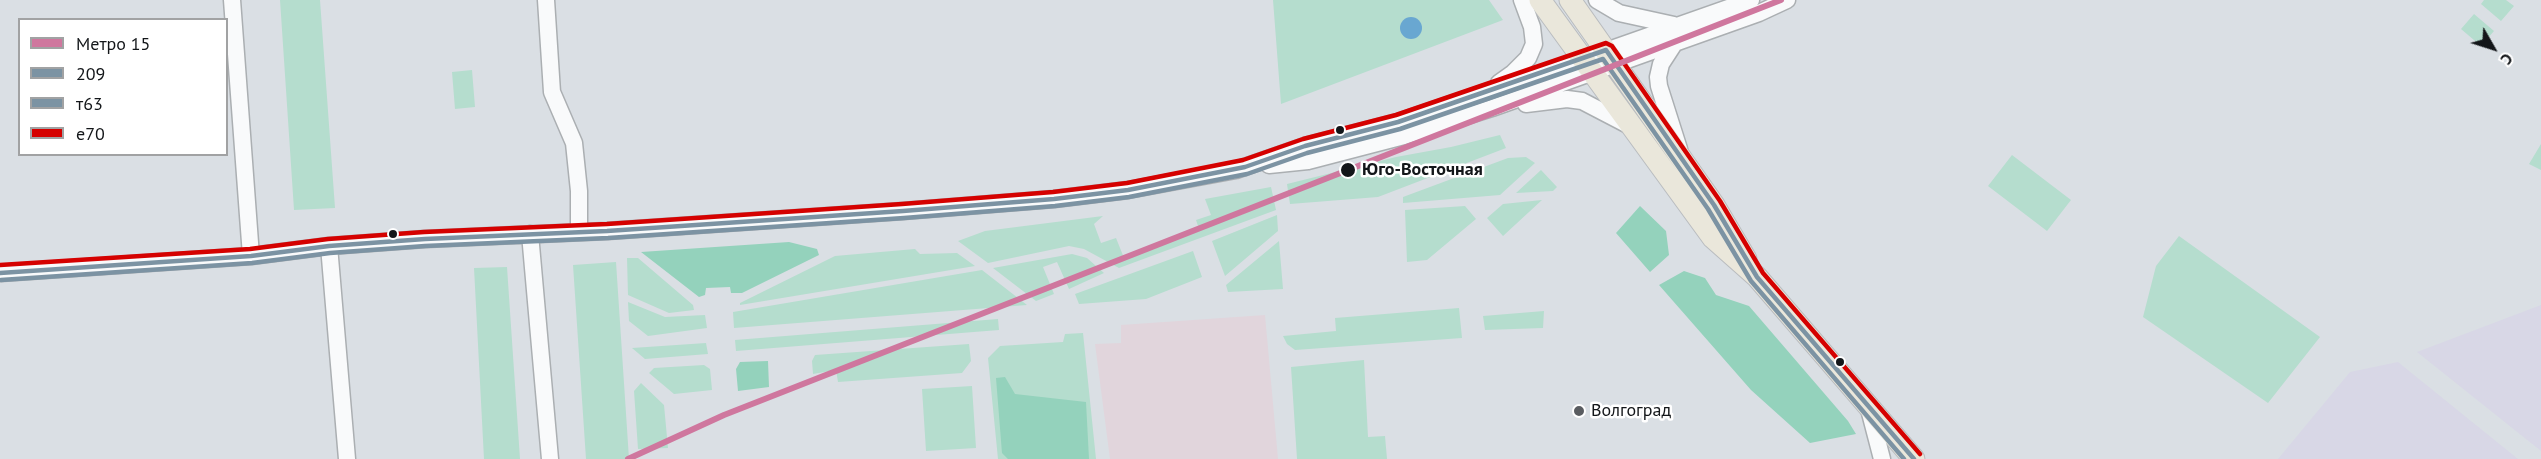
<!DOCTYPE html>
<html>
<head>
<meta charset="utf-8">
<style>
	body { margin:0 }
	#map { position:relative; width:2541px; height:459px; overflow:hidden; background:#dadfe4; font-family:"PT Sans",sans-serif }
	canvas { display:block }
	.legend { position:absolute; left:18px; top:18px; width:210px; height:138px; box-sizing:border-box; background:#fff; border:2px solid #a1a2a3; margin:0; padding:8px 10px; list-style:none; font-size:18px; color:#131619 }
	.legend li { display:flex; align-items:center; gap:12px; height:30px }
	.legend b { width:30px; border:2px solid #a1a2a3 }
	.north { position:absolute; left:2463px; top:18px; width:60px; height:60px; -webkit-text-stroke:4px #fff; paint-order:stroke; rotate:129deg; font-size:16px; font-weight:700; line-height:24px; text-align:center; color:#131619 }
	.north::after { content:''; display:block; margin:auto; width:21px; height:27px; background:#131619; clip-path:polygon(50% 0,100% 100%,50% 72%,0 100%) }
</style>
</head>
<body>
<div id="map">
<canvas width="2541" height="459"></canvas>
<ul class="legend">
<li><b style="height:8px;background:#cf779e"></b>Метро 15</li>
<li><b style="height:8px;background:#7c93a3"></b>209</li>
<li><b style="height:8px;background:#7c93a3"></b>т63</li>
<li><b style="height:8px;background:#d50100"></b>е70</li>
</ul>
<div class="north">С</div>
</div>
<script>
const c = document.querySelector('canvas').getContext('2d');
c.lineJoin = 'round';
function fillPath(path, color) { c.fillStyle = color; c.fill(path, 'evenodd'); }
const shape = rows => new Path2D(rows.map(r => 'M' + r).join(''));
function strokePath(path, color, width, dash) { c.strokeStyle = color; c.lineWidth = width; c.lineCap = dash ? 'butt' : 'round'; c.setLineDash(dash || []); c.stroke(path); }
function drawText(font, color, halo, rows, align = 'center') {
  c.font = font + ' "PT Sans",sans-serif'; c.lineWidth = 5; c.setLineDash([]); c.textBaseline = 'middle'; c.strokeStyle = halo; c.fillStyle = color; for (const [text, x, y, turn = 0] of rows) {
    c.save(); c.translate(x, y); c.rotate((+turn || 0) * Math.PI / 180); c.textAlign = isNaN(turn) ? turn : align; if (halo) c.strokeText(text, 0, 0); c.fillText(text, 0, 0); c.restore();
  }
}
const commercial = shape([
	[1265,315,1278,459,1110,459,1095,344,1121,343,1121,325]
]);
const education = shape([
	[2541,305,2541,451,2417,352],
	[2398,362,2518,459,2278,459,2350,372]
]);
const green = shape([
	[280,0,320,0,335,208,294,210],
	[1273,0,1489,0,1503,20,1281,104],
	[2484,0,2506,0,2514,6,2501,21,2481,4],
	[2474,14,2494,31,2481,46,2461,29],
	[472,70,475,107,455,109,452,72],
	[1500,135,1506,148,1378,197,1290,204,1287,184,1396,157,1451,147],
	[2541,144,2541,170,2529,164],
	[2012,155,2071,200,2047,231,1988,186],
	[1526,157,1535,163,1500,195,1403,203,1403,197,1508,158],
	[1541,170,1557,187,1553,191,1516,193],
	[1271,187,1276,210,1119,268,1084,249,1069,246,988,263,958,241,985,231,1103,216,1094,224,1101,243,1116,238,1124,258,1199,229,1196,220,1211,215,1205,199],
	[1542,200,1503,236,1487,218,1503,204],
	[1465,206,1476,219,1427,260,1407,262,1405,210],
	[1277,215,1278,231,1225,276,1212,241],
	[2179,236,2320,337,2268,403,2143,317,2156,266],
	[1279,241,1283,289,1228,292,1226,285],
	[915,249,920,254,957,253,975,266,740,305,740,303,835,256],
	[1193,251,1202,277,1146,299,1079,304,1075,294],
	[1072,254,1087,258,1104,273,1069,289,1057,262,1043,267,1054,294,1036,301,993,268],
	[627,258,638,258,693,305,694,310,669,313,628,295],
	[616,262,629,459,586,459,573,265],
	[507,267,520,459,484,459,474,268],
	[982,270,1027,305,734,328,733,312],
	[628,302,665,317,705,315,707,328,648,336,629,321],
	[1459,308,1462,338,1295,350,1287,344,1283,336,1336,331,1335,318],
	[1544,311,1543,328,1485,330,1483,316],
	[998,319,999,330,736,351,735,340],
	[1083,333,1096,459,998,459,988,358,1000,346,1063,342,1065,334],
	[706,343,708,354,645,359,632,348],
	[969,344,971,361,962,373,838,382,836,370,813,374,812,361,815,355],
	[1364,360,1368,437,1385,436,1387,459,1297,459,1291,367],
	[704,365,710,369,712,390,674,394,649,373,654,368],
	[641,383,664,405,668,448,638,449,634,391],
	[972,386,976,448,926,451,922,389]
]);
const forest = shape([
	[1640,206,1666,231,1669,255,1650,272,1616,233],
	[789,242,817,249,819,255,742,293,731,293,730,287,706,288,705,295,699,297,641,252],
	[1684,271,1705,278,1716,295,1749,306,1848,421,1856,434,1810,443,1751,390,1659,285],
	[768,361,769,387,738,391,736,369,740,362],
	[1005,377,1015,394,1086,402,1089,459,1008,459,1002,453,996,378]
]);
const water = shape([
	'1400 28a11 11 0 1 1 22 0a11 11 0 1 1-22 0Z'
]);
const minor = shape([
	[232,0,251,256],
	[546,0,552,92,574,143,579,191,579,231],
	[1597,0,1619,13,1674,25],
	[1674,44,1661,64,1658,77,1659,86,1679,149],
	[1499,83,1513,73,1528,58,1534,44,1532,27,1522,0],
	[1526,104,1567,99,1582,101,1630,126],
	[1269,165,1308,161,1404,136,1492,108,1759,13,1787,0],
	[530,234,550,459],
	[329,246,347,459],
	[0,273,251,256,329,246,425,239,607,231,903,211,1054,199,1128,190,1236,170,1305,146,1398,122,1546,72,1751,0],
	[1869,409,1882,459]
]);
const major = shape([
	[1540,0,1713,238,1757,277,1914,459],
	[1570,0,1714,205,1746,259]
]);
const bus1 = shape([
	[0,273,251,256,329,246,425,239,607,231,903,211,1054,199,1128,190,1245,167,1305,146,1398,122,1606,50,1714,205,1757,277,1914,459]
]);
const bus2 = shape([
	[1,280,252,263,330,253,425,246,608,238,904,218,1055,206,1129,197,1247,174,1307,153,1400,129,1603,59,1708,209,1751,281,1904,459]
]);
const bus3 = shape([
	[0,265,250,249,328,239,424,232,607,224,902,204,1053,192,1127,183,1243,160,1303,139,1396,115,1606,43,1612,46,1720,201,1763,273,1920,454]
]);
const metro1 = shape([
	[628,459,724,415,1781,0]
]);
const markers = [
	[1340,130,5,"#131619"],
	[1348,170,8,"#131619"],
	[393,234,5,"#131619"],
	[1840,362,5,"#131619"],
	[1579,411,6,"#595c60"]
];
const stopNames = [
	["Юго-Восточная",1362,170]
];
const poiNames = [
	["Волгоград",1591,411]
];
fillPath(commercial, '#e1d5dc');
fillPath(education, '#d8d7e6');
fillPath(green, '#b5ddce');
fillPath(forest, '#94d2bc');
fillPath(water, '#69a7d1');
strokePath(minor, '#abafb2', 19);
strokePath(major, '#b9bcbf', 23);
strokePath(minor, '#f9fafb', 16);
strokePath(major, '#eae7db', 21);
strokePath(bus1, '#7c93a3', 4.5);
strokePath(bus2, '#7c93a3', 4.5);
strokePath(bus3, '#d50100', 4.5);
strokePath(metro1, '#cf779e', 6);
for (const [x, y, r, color] of markers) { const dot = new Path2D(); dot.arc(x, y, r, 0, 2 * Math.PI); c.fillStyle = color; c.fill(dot); strokePath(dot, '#fff', 2); }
drawText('bold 18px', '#131619', '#fff', stopNames, 'left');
drawText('18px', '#131619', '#fff', poiNames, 'left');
</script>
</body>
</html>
